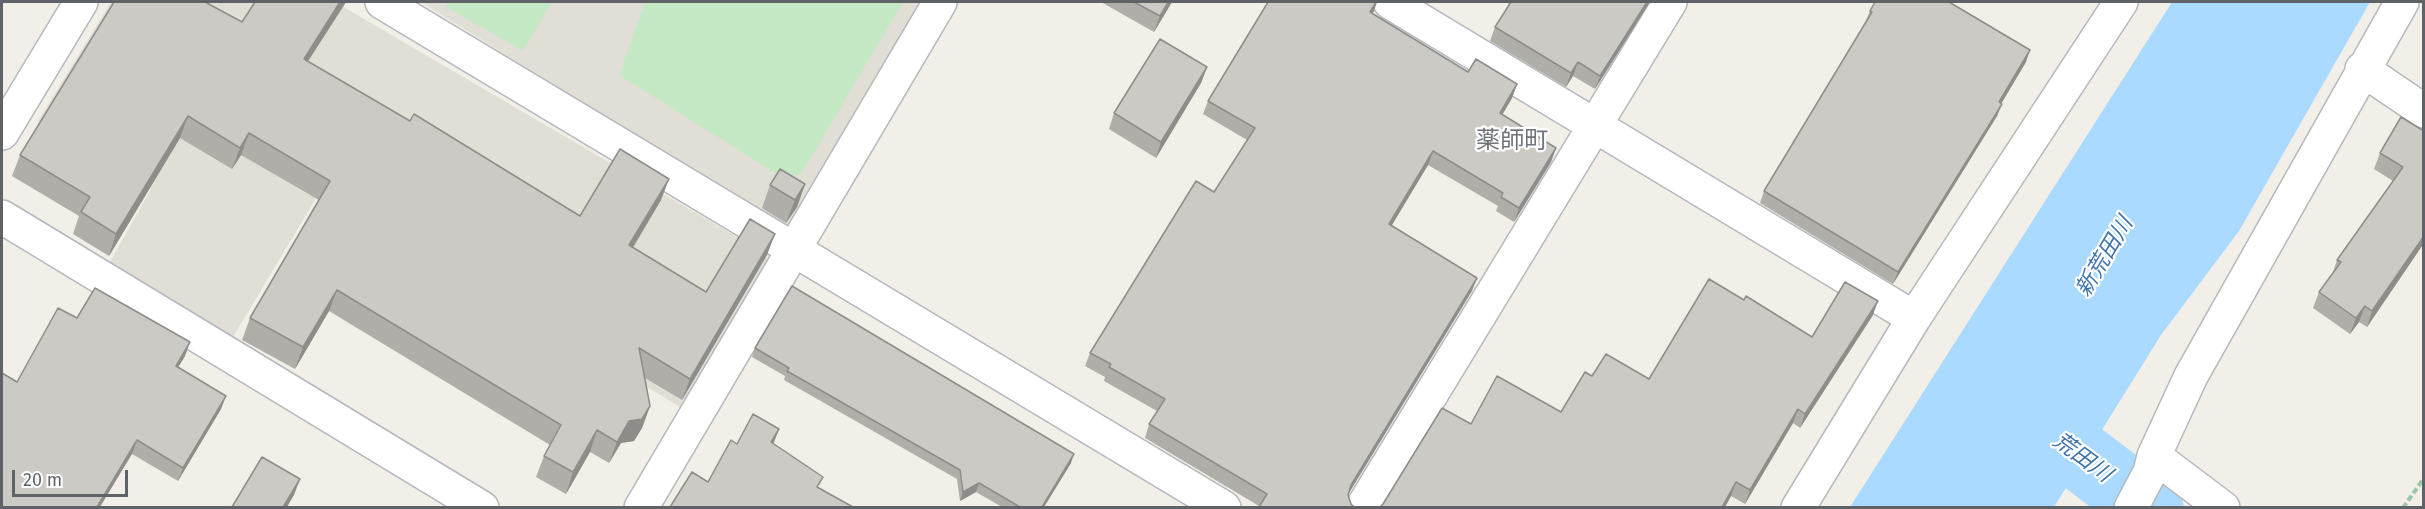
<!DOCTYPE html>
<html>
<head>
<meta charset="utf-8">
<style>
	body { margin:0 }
	#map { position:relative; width:2425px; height:509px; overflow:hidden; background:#f1efe8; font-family:"Fira Sans",sans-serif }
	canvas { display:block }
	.frame { position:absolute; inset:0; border:3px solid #5f6368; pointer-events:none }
	.scale { position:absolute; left:12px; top:470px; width:116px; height:27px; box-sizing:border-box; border:3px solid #5f6368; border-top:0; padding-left:8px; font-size:18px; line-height:21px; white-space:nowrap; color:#5f6368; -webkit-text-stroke:4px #fff; paint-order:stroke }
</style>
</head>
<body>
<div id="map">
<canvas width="2425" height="509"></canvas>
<div class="frame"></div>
<div class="scale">20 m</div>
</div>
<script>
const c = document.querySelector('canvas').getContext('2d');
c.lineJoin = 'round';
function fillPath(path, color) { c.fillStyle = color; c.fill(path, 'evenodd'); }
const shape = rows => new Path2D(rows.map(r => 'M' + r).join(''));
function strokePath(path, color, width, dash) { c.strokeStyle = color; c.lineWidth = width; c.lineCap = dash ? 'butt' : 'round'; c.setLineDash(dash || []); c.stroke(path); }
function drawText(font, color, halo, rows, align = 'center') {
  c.font = font + ' "Fira Sans","Noto Sans JP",sans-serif'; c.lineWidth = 4.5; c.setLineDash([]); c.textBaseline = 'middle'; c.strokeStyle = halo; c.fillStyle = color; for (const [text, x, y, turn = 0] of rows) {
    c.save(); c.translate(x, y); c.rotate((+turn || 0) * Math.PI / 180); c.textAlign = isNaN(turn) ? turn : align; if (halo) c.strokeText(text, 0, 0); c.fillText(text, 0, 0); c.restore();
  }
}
const education = shape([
	[111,2,335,2,766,254,769,268,685,410,321,190,233,337,110,262,151,189,38,121],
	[421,2,922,2,789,232]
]);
const green = shape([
	[449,2,552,2,523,51,446,7],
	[645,2,903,2,801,174,783,178,619,75]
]);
const water = shape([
	[2172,2,2370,2,2239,231,2161,335,2054,507,1850,507]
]);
const river = shape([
	[2012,410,2067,446,2149,508]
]);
const path = shape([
	[2403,508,2424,478]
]);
const minor = shape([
	[382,2,1224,508],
	[1390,2,1914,318],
	[2362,69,2424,111],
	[2,133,81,2],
	[2,217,482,508],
	[2154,456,2223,508],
	[641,508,940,2],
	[1362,508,1670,2],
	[1798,508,1914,318,2121,2],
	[2131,508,2150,472,2154,456,2191,376,2402,2]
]);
const wall = shape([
	[255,2,346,2,308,61,410,121,580,216,661,200,633,248,706,292,767,255,682,400,645,378,650,406,642,428,634,441,621,443,609,463,590,452,566,494,536,477,544,456,550,445,329,311,295,369,242,340,250,318,319,200,241,155,232,169,180,138,109,256,73,234,79,216,12,176,20,155,242,22],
	[1101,2,1172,2,1154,32],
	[1506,2,1650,2,1595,89,1573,76,1566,87,1490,41,1495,27,1509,4],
	[1374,11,1372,13,1468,72,1517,84,1512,98,1502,115,1556,148,1551,162,1514,222,1496,211,1498,206,1428,165,1392,225,1472,291,1259,506,1145,438,1149,424,1157,411,1104,381,1105,377,1085,366,1090,353,1214,192,1247,140,1203,114,1208,101],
	[1870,11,2026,62,2001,104,1997,116,1893,284,1760,203,1764,191,1865,23],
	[1207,67,1201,83,1156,158,1109,129,1114,113],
	[2424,131,2424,243,2367,327,2359,322,2350,334,2313,308,2319,292,2332,275,2337,260,2393,181,2374,169,2380,153],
	[805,184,797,207,786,223,762,208,770,185],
	[1744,300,1812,337,1873,315,1800,428,1793,423,1745,504,1731,496,1725,507,1380,507,1471,424,1561,412,1592,376,1649,379],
	[77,318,185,356,178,367,221,409,178,481,132,454,17,382],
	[755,348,1071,463,1044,507,1002,507,976,492,960,501,957,479,784,380,785,376,752,357]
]);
const shadedWall = shape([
	[340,2,346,2,296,80,304,59],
	[1168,2,1172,2,1154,32,1160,16],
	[1376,2,1377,2,1374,11,1365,26,1370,12],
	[1647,2,1650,2,1595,89,1600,76],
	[2030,50,2026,62,1995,114,1999,102],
	[1578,62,1573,76,1566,87,1571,73],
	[1207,67,1201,83,1156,158,1161,142],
	[1517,84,1512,98,1495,127,1500,113],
	[2002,104,1997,116,1893,284,1898,272],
	[188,116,180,138,109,256,116,234],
	[249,133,241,155,232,169,240,148],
	[1556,148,1551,162,1514,222,1519,208],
	[1433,151,1428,165,1384,238,1389,224],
	[669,179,661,200,621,267,629,245],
	[805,184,797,207,786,223,795,200],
	[775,234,767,255,682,400,690,379],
	[2424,236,2424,243,2367,327,2372,311],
	[1477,278,1472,291,1346,498,1351,485],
	[337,290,329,311,295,369,303,347],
	[1878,301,1873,315,1800,428,1805,414],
	[2365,306,2359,322,2350,334,2356,318],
	[190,342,185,356,171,379,176,366],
	[226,396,221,409,178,481,183,468],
	[650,406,642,428,634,441,621,443,609,463,617,442,629,421],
	[1798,409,1793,423,1745,504,1750,490],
	[779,429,773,445,771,442],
	[597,430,590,452,566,494,573,472],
	[137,440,132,454,100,507,97,507],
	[1074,454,1071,463,1044,507,1042,507],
	[300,479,294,495,287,507,283,507],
	[1736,482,1731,496,1725,507,1722,507],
	[979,483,976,492,960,501,963,492]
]);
const building = shape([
	[114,2,205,2,242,22,255,2,340,2,304,59,410,121,414,114,580,216,620,149,669,179,629,245,706,292,750,219,775,234,690,379,639,348,650,406,642,419,629,421,617,442,597,430,573,472,544,456,561,425,337,290,303,347,250,318,330,181,249,133,240,148,188,116,116,234,81,212,90,197,20,155,114,2],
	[1134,2,1168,2,1160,16,1134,2],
	[1268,2,1376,2,1370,12,1468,72,1476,59,1517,84,1500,113,1556,148,1519,208,1501,197,1503,193,1433,151,1389,224,1477,278,1351,485,1348,495,1351,504,1354,507,1259,507,1267,494,1149,424,1165,399,1109,367,1111,364,1090,353,1196,181,1214,192,1255,128,1208,101,1268,2],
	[1511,2,1647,2,1600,76,1578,62,1571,73,1495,27,1511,2],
	[1875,2,1949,2,2030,50,1999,102,2002,104,1898,272,1764,191,1872,12,1870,11,1875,2],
	[1160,39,1207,67,1161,142,1114,113,1160,39],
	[2401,117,2424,131,2424,236,2372,311,2365,306,2356,318,2319,292,2341,262,2337,260,2403,167,2380,153,2401,117],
	[780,169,805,184,795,200,770,185,780,169],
	[1709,279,1744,300,1746,296,1812,337,1845,282,1878,301,1805,414,1798,409,1750,490,1736,482,1722,507,1380,507,1383,504,1442,408,1471,424,1497,376,1561,412,1585,372,1592,376,1606,354,1649,379,1709,279],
	[792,286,1074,454,1042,507,1020,507,979,483,963,492,960,470,787,371,789,368,755,348,792,286],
	[95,288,190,342,176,366,226,396,183,468,137,440,97,507,2,507,2,373,17,382,58,308,77,318,95,288],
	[753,414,779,429,771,442,823,477,817,487,853,507,670,507,692,472,708,482,731,440,737,444,753,414],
	[262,457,300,479,283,507,232,507,262,457]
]);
const waterNames = [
	["新荒田川",2105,257,-59],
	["荒田川",2082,458,36]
];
const quarterNames = [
	["薬師町",1512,141]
];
fillPath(education, '#e1ded6');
fillPath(green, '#c5e8c5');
fillPath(water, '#aadaff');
strokePath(river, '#aadaff', 69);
strokePath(minor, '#b5b8bc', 36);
strokePath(path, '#9cc7a9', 4, [6, 3]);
strokePath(minor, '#fff', 33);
fillPath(wall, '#afaea9');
fillPath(shadedWall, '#8f8d8a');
fillPath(building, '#cccac5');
strokePath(building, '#8f8d8a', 1.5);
drawText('italic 22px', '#4174aa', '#fff', waterNames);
drawText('24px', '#70757a', '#fff', quarterNames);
</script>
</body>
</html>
